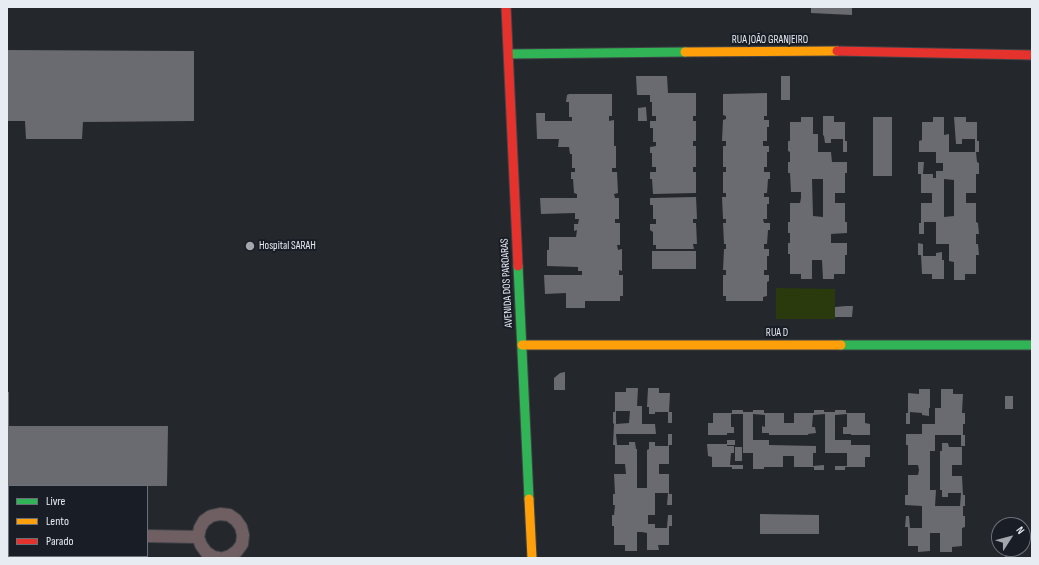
<!DOCTYPE html>
<html>
<head>
<meta charset="utf-8">
<style>
	body { margin:0 }
	#map { position:relative; width:1039px; height:565px; overflow:hidden; background:#24272c; font-family:"Sofia Sans Condensed",sans-serif }
	canvas { display:block }
	.frame { position:absolute; inset:0; border:8px solid #e7ebf2; pointer-events:none }
	.legend { position:absolute; left:8px; top:485px; width:140px; height:72px; box-sizing:border-box; background:#181d26; border:1px solid #6b6f78; margin:0; padding:5px 7px; list-style:none; font-size:12px; color:#e7ebf2 }
	.legend li { display:flex; align-items:center; gap:8px; height:20px }
	.legend b { width:20px; border:1px solid #6b6f78 }
	.north { position:absolute; left:991px; top:517px; width:40px; height:40px; box-sizing:border-box; background:#181d26; border:1px solid #6b6f78; border-radius:50%; rotate:54deg; font-size:11px; font-weight:700; line-height:16px; text-align:center; color:#e7ebf2 }
	.north::after { content:''; display:block; margin:auto; width:14px; height:18px; background:#a3a6ad; clip-path:polygon(50% 0,100% 100%,50% 72%,0 100%) }
</style>
</head>
<body>
<div id="map">
<canvas width="1039" height="565"></canvas>
<div class="frame"></div>
<ul class="legend">
<li><b style="height:5px;background:#30b455"></b>Livre</li>
<li><b style="height:5px;background:#ff9f0a"></b>Lento</li>
<li><b style="height:5px;background:#e5322d"></b>Parado</li>
</ul>
<div class="north">N</div>
</div>
<script>
const c = document.querySelector('canvas').getContext('2d');
c.lineJoin = 'round';
function fillPath(path, color) { c.fillStyle = color; c.fill(path, 'evenodd'); }
const shape = rows => new Path2D(rows.map(r => 'M' + r).join(''));
function strokePath(path, color, width, dash) { c.strokeStyle = color; c.lineWidth = width; c.lineCap = dash ? 'butt' : 'round'; c.setLineDash(dash || []); c.stroke(path); }
function drawText(font, color, halo, rows, align = 'center') {
  c.font = font + ' "Sofia Sans Condensed",sans-serif'; c.lineWidth = 4; c.setLineDash([]); c.textBaseline = 'middle'; c.strokeStyle = halo; c.fillStyle = color; for (const [text, x, y, turn = 0] of rows) {
    c.save(); c.translate(x, y); c.rotate((+turn || 0) * Math.PI / 180); c.textAlign = isNaN(turn) ? turn : align; if (halo) c.strokeText(text, 0, 0); c.fillText(text, 0, 0); c.restore();
  }
}
const green = shape([
	[776,288,835,289,835,319,776,319]
]);
const building = shape([
	[811,7,852,7,852,15,811,13],
	[7,50,194,51,194,121,83,122,82,139,26,139,25,121,7,121],
	[636,76,667,76,668,93,696,93,696,116,693,116,693,121,696,121,696,141,693,141,693,146,696,146,696,167,693,167,693,172,696,172,696,193,653,194,652,179,650,179,650,172,656,172,656,167,652,167,652,153,650,153,650,147,656,146,656,142,653,142,653,128,650,128,650,121,656,121,656,116,652,116,652,102,650,102,650,95,637,95],
	[781,76,790,76,790,100,781,100],
	[767,93,767,116,764,116,764,120,769,120,769,127,767,127,767,141,763,141,763,146,769,146,769,152,767,152,767,167,764,167,764,172,770,172,770,179,768,179,767,193,764,193,764,197,769,197,769,204,767,204,767,219,763,219,764,223,770,223,770,230,768,230,767,244,764,244,764,249,769,249,769,256,767,256,767,270,764,270,764,275,769,275,769,281,767,282,767,296,763,297,763,301,726,301,726,296,723,296,723,275,726,275,726,270,723,270,724,249,726,249,726,244,724,244,723,223,726,223,726,219,723,219,722,197,726,197,726,193,723,193,723,172,726,172,726,167,723,167,723,146,726,146,726,141,722,141,723,120,726,119,726,116,723,115,723,94],
	[569,94,612,94,612,116,609,116,609,121,614,120,614,146,616,146,616,168,612,168,612,172,617,172,618,193,614,194,615,198,619,198,619,219,615,219,615,223,620,223,620,245,617,245,618,250,622,249,622,271,619,270,619,275,623,275,623,296,620,296,620,301,585,301,585,308,566,308,566,293,545,294,544,275,582,275,582,271,578,271,578,267,547,266,547,250,549,250,549,237,576,237,577,230,574,231,574,224,578,224,579,219,575,219,575,213,541,214,540,198,577,198,577,194,574,193,573,179,571,179,571,172,575,172,575,168,572,168,572,154,570,154,569,147,558,147,559,139,537,139,536,113,545,113,545,121,572,121,572,117,569,117,569,102,566,102,567,95],
	[646,107,647,121,638,121,638,108],
	[823,116,834,116,834,122,845,122,845,141,847,141,847,152,843,152,843,139,831,139,831,143,825,143,824,136,823,135],
	[801,117,813,117,813,134,818,134,818,152,831,152,832,162,847,162,847,173,845,173,845,193,835,193,835,203,845,203,845,222,847,222,847,233,831,234,831,243,847,243,847,255,845,255,845,274,834,274,834,279,823,279,822,260,812,260,812,279,801,279,801,274,790,274,790,254,788,254,788,243,790,243,790,233,788,233,788,222,790,222,790,203,800,203,801,198,801,192,791,192,790,173,788,173,788,162,790,162,790,152,788,151,788,141,790,141,790,122,801,122],
	[812,179,823,179,823,217,813,216],
	[873,117,892,117,892,176,873,176],
	[933,117,944,117,944,135,949,134,949,152,975,152,975,139,962,139,962,144,956,144,954,117,966,117,966,122,977,122,977,141,979,141,979,152,976,152,977,162,979,163,979,174,976,174,976,193,966,193,966,203,976,203,976,222,978,223,979,234,976,234,976,244,978,244,979,255,976,255,976,274,965,274,965,280,954,280,954,262,949,261,949,244,936,244,936,222,924,222,924,234,919,234,919,223,921,223,921,203,932,203,932,193,921,193,921,174,918,174,918,162,924,162,923,174,933,174,933,178,936,178,936,171,943,171,943,163,936,163,936,152,919,152,919,141,922,140,922,122,933,122],
	[944,179,954,180,954,216,944,217],
	[696,197,697,219,693,219,693,223,696,223,697,244,693,244,694,249,656,249,656,245,653,245,653,232,650,230,650,224,656,224,656,219,653,219,653,205,650,205,650,198],
	[918,243,923,244,923,256,936,256,936,253,942,252,942,260,944,260,944,279,932,279,932,274,922,274,921,255,918,255],
	[652,251,696,251,696,269,652,269],
	[846,306,853,306,852,317,835,317,835,307],
	[565,372,565,390,554,390,554,378,560,373],
	[626,388,638,388,637,406,642,406,642,424,655,424,656,434,616,434,617,445,629,445,629,442,635,442,636,449,637,449,637,488,647,488,647,450,649,449,649,442,655,442,655,446,668,446,668,434,672,434,672,445,669,445,669,464,659,464,659,474,669,474,669,494,672,494,672,505,667,505,668,493,655,493,655,515,648,515,648,524,655,524,655,528,667,528,668,515,672,515,672,526,669,526,669,545,658,545,659,550,647,550,647,533,642,532,637,532,637,551,625,551,625,545,614,545,614,526,612,526,612,515,614,515,615,505,613,505,613,494,615,494,614,474,626,474,625,464,615,464,615,445,613,445,614,424,613,423,613,412,615,412,615,392,626,392],
	[616,411,630,411,629,423,616,424],
	[648,388,659,388,659,393,670,393,669,412,672,412,672,423,668,423,668,412,655,412,655,414,649,414,649,407,647,407],
	[919,389,930,389,930,408,929,408,929,416,922,415,922,413,910,412,910,424,906,424,906,413,908,413,908,393,919,394],
	[941,389,953,389,953,394,963,394,962,413,965,413,965,424,963,424,963,435,965,435,965,446,961,446,961,435,935,435,935,451,930,451,930,490,936,490,935,506,960,506,961,493,948,493,948,497,942,497,942,490,940,490,940,451,942,451,942,443,948,443,949,447,962,447,962,465,952,465,952,476,962,476,963,495,965,495,965,506,963,506,963,516,965,516,965,527,962,528,962,546,952,547,952,552,940,552,940,533,930,533,930,551,918,552,918,546,908,546,908,527,905,527,906,516,909,516,910,528,922,528,922,506,905,505,905,495,908,495,908,475,918,475,919,470,918,465,908,465,908,445,906,445,906,434,922,434,922,424,935,424,935,408,941,408],
	[7,392,9,392,9,426,168,426,167,486,9,486,9,503,7,503],
	[1005,396,1013,396,1013,409,1005,409],
	[732,410,743,410,743,412,753,412,753,410,764,410,764,413,784,413,784,423,794,423,794,413,814,413,814,410,824,410,824,412,835,412,835,410,846,410,846,413,865,413,865,423,870,424,870,435,851,435,851,434,843,434,843,427,847,427,847,414,835,415,835,440,851,440,851,445,870,445,870,457,865,457,865,467,845,467,845,470,835,470,835,466,847,466,847,453,825,453,825,414,813,415,812,427,815,427,816,433,808,434,808,435,769,435,769,433,762,433,762,426,765,427,765,415,753,414,753,440,769,440,769,445,816,446,816,453,813,453,813,466,824,465,824,470,814,470,814,467,794,467,794,456,783,456,783,467,764,467,764,469,753,469,753,453,743,453,743,414,731,414,731,427,734,427,734,433,727,433,727,435,708,435,708,423,713,423,713,413,732,413],
	[727,440,735,440,735,445,727,445],
	[707,444,727,444,727,446,734,446,734,453,731,453,730,465,743,465,743,469,732,469,732,467,712,467,712,457,708,456],
	[735,447,742,447,742,461,735,461],
	[760,514,819,515,819,534,760,534],
	[1005,549,1013,549,1013,558,1005,558]
]);
const lane = shape([
	[7,535,9,535],
	[147,536,198,537],
	[219,558,213,557,206,552,201,545,198,537,200,528,204,521,211,516,220,514,229,515,236,520,241,527,243,535,242,544,237,551,230,556,224,558]
]);
const fast = shape([
	[509,54,685,52],
	[518,266,529,499],
	[841,345,1032,345]
]);
const slow = shape([
	[685,52,837,51],
	[522,345,841,345],
	[529,499,532,558]
]);
const jam = shape([
	[506,7,518,266],
	[837,51,1032,55]
]);
const markers = [
	[250,246,5,"#a3a6ad"]
];
const streetNames = [
	["RUA JOÃO GRANJEIRO",770,40],
	["AVENIDA DOS PAROARAS",507,283,-93],
	["RUA D",777,333]
];
const poiNames = [
	["Hospital SARAH",259,246]
];
fillPath(green, '#2a3a0d');
fillPath(building, '#6a6b70');
strokePath(lane, '#404347', 14);
strokePath(fast, '#404347', 11);
strokePath(slow, '#404347', 11);
strokePath(jam, '#404347', 11);
strokePath(lane, '#705f62', 12);
strokePath(fast, '#30b455', 9);
strokePath(slow, '#ff9f0a', 9);
strokePath(jam, '#e5322d', 9);
for (const [x, y, r, color] of markers) { const dot = new Path2D(); dot.arc(x, y, r, 0, 2 * Math.PI); c.fillStyle = color; c.fill(dot); strokePath(dot, '#181d26', 1.5); }
drawText('11px', '#e7ebf2', '#181d26', streetNames);
drawText('11px', '#e7ebf2', '#181d26', poiNames, 'left');
</script>
</body>
</html>
